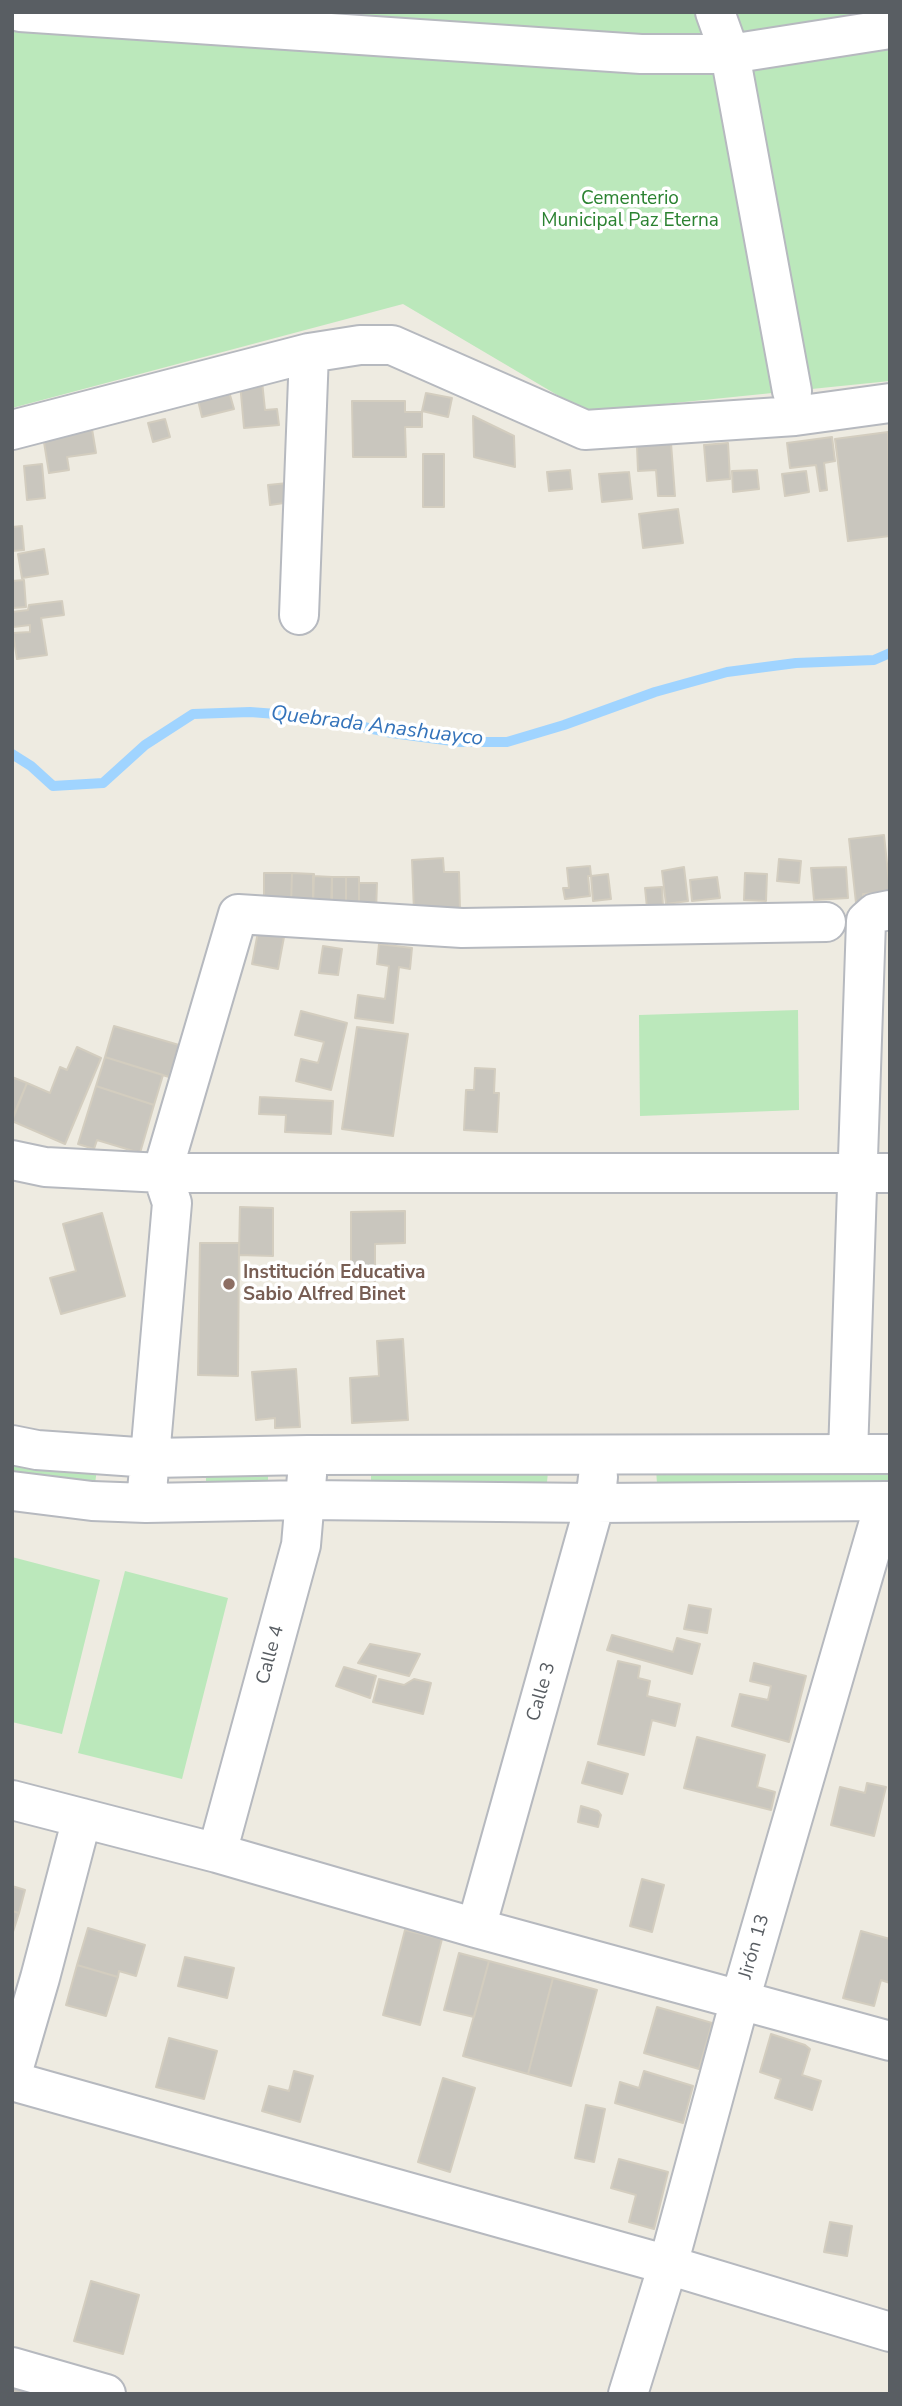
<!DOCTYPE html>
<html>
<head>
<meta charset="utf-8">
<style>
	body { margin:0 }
	#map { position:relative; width:902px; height:2406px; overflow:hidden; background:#eeebe1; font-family:"Nunito Sans",sans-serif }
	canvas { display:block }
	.frame { position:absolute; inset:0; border:14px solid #595e63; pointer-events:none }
</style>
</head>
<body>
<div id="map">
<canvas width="902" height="2406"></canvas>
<div class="frame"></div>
</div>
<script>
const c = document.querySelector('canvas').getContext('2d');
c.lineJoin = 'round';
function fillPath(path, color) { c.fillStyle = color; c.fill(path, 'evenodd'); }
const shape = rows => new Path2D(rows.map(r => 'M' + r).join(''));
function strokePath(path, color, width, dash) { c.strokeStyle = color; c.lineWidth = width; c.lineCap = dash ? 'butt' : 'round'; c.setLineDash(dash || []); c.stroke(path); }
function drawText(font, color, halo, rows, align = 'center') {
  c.font = font + ' "Nunito Sans",sans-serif'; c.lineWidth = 7; c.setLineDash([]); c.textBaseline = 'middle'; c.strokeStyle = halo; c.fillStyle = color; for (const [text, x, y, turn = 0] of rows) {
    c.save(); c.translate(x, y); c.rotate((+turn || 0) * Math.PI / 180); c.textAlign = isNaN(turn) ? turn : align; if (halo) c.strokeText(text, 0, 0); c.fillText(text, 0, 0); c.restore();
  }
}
const green = shape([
	[12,12,890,12,890,381,586,412,403,304,12,408],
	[798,1010,799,1110,640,1116,639,1015],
	[12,1461,97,1469,95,1484,12,1473],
	[890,1468,890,1482,657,1484,656,1469],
	[206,1470,268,1471,268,1486,206,1485],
	[371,1472,548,1472,547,1482,371,1484],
	[12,1557,100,1580,62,1734,12,1722],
	[125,1571,228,1598,182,1779,78,1753]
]);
const stream = shape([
	[12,754,31,766,53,786,103,783,145,745,193,714,250,712,316,717,392,733,460,742,507,742,564,725,655,692,727,672,796,663,874,660,890,653]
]);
const building = shape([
	[262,381,265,410,277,409,279,425,244,428,240,383,262,381],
	[228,388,234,409,202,417,197,396,228,388],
	[426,393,452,398,448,417,422,411,426,393],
	[352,401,405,401,405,412,422,412,422,427,405,427,406,457,353,457,352,401],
	[473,416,514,436,515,467,474,457,473,416],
	[165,419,170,437,153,442,148,423,165,419],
	[92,429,96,453,67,457,69,470,49,473,43,436,92,429],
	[888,432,890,536,848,541,835,439,888,432],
	[832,437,835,461,824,463,827,490,820,491,816,465,790,468,787,443,832,437],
	[671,443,675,496,658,496,656,470,638,471,637,446,671,443],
	[728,443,730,479,707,481,704,445,728,443],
	[423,454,444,454,444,507,423,507,423,454],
	[42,464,45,498,27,500,24,466,42,464],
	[570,470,572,489,549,491,547,472,570,470],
	[757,470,759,489,733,492,732,471,757,470],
	[806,471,809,492,785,496,782,474,806,471],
	[629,472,632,499,602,502,599,474,629,472],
	[288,483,291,502,270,505,268,485,288,483],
	[678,509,683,543,643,548,639,514,678,509],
	[22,526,24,550,12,551,12,527,22,526],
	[44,549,48,574,22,578,18,554,44,549],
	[24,580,26,607,12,608,12,581,24,580],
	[62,601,64,615,41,618,47,655,17,659,13,633,30,632,30,625,13,627,12,612,28,610,29,605,62,601],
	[884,835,890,892,863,894,863,902,856,903,849,839,884,835],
	[443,858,444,872,459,872,460,910,414,912,412,860,443,858],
	[779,859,801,861,799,883,777,881,779,859],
	[590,866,591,876,588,876,590,896,565,899,563,888,569,888,567,868,590,866],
	[684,867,688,901,666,904,662,871,684,867],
	[846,867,848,898,814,900,811,868,846,867],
	[264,873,292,873,291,906,264,905,264,873],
	[292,873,314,874,313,906,291,906,292,873],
	[745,873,767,874,766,901,744,900,745,873],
	[608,874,611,899,593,901,591,876,608,874],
	[313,876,332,877,332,906,313,906,313,876],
	[332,877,346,877,346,908,331,908,332,877],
	[346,877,359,877,359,912,346,912,346,877],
	[717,877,720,898,692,901,690,880,717,877],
	[359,883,377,883,376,912,359,912,359,883],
	[662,887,663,907,647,908,645,888,662,887],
	[258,932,284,937,278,969,252,964,258,932],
	[379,944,412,948,410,969,399,967,393,1023,355,1018,358,995,385,999,389,966,377,964,379,944],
	[323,946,342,949,338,975,319,973,323,946],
	[301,1011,347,1023,331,1090,296,1081,301,1059,318,1063,324,1042,295,1035,301,1011],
	[114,1026,179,1045,169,1077,105,1057,114,1026],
	[357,1027,408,1034,393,1136,342,1129,357,1027],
	[77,1047,101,1058,65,1144,12,1121,27,1083,50,1093,60,1067,67,1070,77,1047],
	[105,1057,163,1075,154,1105,96,1086,105,1057],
	[475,1068,495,1069,494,1093,499,1093,497,1132,464,1130,466,1090,474,1090,475,1068],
	[12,1077,27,1083,12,1119,12,1077],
	[96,1086,154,1105,140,1153,97,1140,94,1149,78,1144,96,1086],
	[260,1097,333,1101,331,1134,285,1132,286,1115,259,1114,260,1097],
	[240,1207,273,1208,273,1256,239,1255,240,1207],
	[405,1211,405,1243,375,1244,375,1281,351,1281,351,1212,405,1211],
	[102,1213,125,1296,61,1314,50,1278,76,1271,63,1224,102,1213],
	[200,1243,239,1243,238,1376,198,1375,200,1243],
	[403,1339,408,1420,352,1423,350,1378,379,1376,377,1341,403,1339],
	[296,1369,300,1427,275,1428,275,1418,256,1420,252,1372,296,1369],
	[689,1605,711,1609,707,1633,684,1629,689,1605],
	[612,1635,673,1652,677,1638,700,1644,692,1674,607,1650,612,1635],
	[370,1644,420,1654,409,1676,358,1663,370,1644],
	[618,1661,640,1666,638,1678,650,1681,647,1696,680,1704,675,1726,652,1720,644,1755,598,1744,618,1661],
	[754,1663,806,1676,789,1742,732,1726,740,1694,768,1700,771,1686,750,1681,754,1663],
	[344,1667,376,1676,370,1698,336,1686,344,1667],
	[379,1679,404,1685,414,1679,431,1683,423,1714,373,1702,379,1679],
	[697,1737,765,1755,757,1787,775,1792,771,1810,684,1788,697,1737],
	[588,1762,628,1774,622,1794,582,1783,588,1762],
	[867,1783,886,1787,874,1836,831,1825,840,1787,865,1793,867,1783],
	[581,1806,598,1811,601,1815,598,1827,578,1822,581,1806],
	[642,1879,664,1885,652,1932,630,1926,642,1879],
	[12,1886,25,1890,19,1913,12,1911,12,1886],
	[12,1911,19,1913,12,1935,12,1911],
	[88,1928,145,1945,136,1976,119,1971,118,1977,77,1965,88,1928],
	[405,1930,442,1939,420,2025,383,2015,405,1930],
	[861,1931,890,1939,890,1983,881,1980,874,2006,843,1998,861,1931],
	[459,1953,489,1961,474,2017,444,2010,459,1953],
	[185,1957,234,1968,227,1998,178,1986,185,1957],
	[489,1961,553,1978,528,2074,463,2056,489,1961],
	[77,1965,118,1977,106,2016,66,2005,77,1965],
	[553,1978,597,1990,571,2086,528,2074,553,1978],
	[657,2007,712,2023,699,2069,644,2053,657,2007],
	[771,2034,805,2045,810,2049,802,2075,821,2081,812,2110,775,2098,781,2079,760,2072,771,2034],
	[169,2038,217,2051,204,2099,156,2087,169,2038],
	[294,2071,313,2076,300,2122,262,2111,269,2086,289,2091,294,2071],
	[644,2071,693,2086,683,2123,615,2103,620,2082,639,2088,644,2071],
	[443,2078,475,2088,450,2172,418,2162,443,2078],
	[586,2105,605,2109,594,2162,575,2158,586,2105],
	[619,2159,668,2172,654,2229,629,2222,636,2195,611,2188,619,2159],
	[830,2222,852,2226,847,2256,824,2252,830,2222],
	[91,2281,139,2295,123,2354,74,2341,91,2281],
	[12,2385,31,2389,30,2394,12,2394,12,2385]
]);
const minor = shape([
	[20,12,641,54,730,54,890,29],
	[715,12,730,54,792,391],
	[12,430,309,353,360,345,392,345,585,430,795,416,890,403],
	[299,615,309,353],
	[12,1160,45,1167,162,1173,890,1173],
	[12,1445,37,1450,151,1458,308,1455,890,1454],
	[848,1454,866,921,875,913,890,910],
	[12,1491,92,1501,146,1503,307,1500,595,1503,890,1501],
	[146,1503,172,1203,162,1173,238,914,462,928,826,922],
	[12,1800,217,1853,476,1928,890,2041],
	[217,1853,301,1545,307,1475],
	[476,1928,595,1503,598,1477],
	[12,2074,40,1978,82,1818],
	[12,2081,668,2265,890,2332],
	[12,2367,106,2394],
	[628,2394,668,2265,740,2000,885,1501]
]);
const markers = [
	[229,1284,7,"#8d6e63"]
];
const parkNames = [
	["Cementerio",630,199],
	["Municipal Paz Eterna",630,221]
];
const educationNames = [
	["Institución Educativa",243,1273],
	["Sabio Alfred Binet",243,1295]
];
const streetNames = [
	["Calle 4",271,1655,-75],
	["Calle 3",542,1692,-74],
	["Jirón 13",755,1947,-74]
];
const waterNames = [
	["Quebrada Anashuayco",377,727,7]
];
fillPath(green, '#bbe8bb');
strokePath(stream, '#a0d4ff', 10);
fillPath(building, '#c9c6be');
strokePath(building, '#d3cdbf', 2);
strokePath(minor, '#b6b9bf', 42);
strokePath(minor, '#fff', 38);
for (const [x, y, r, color] of markers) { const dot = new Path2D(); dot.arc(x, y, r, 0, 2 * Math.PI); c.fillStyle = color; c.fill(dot); strokePath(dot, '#fff', 2.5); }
drawText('19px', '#2b8231', '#fff', parkNames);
drawText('bold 19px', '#785e54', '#fff', educationNames, 'left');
drawText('19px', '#595e63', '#fff', streetNames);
drawText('italic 21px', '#3473ba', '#fff', waterNames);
</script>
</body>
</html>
